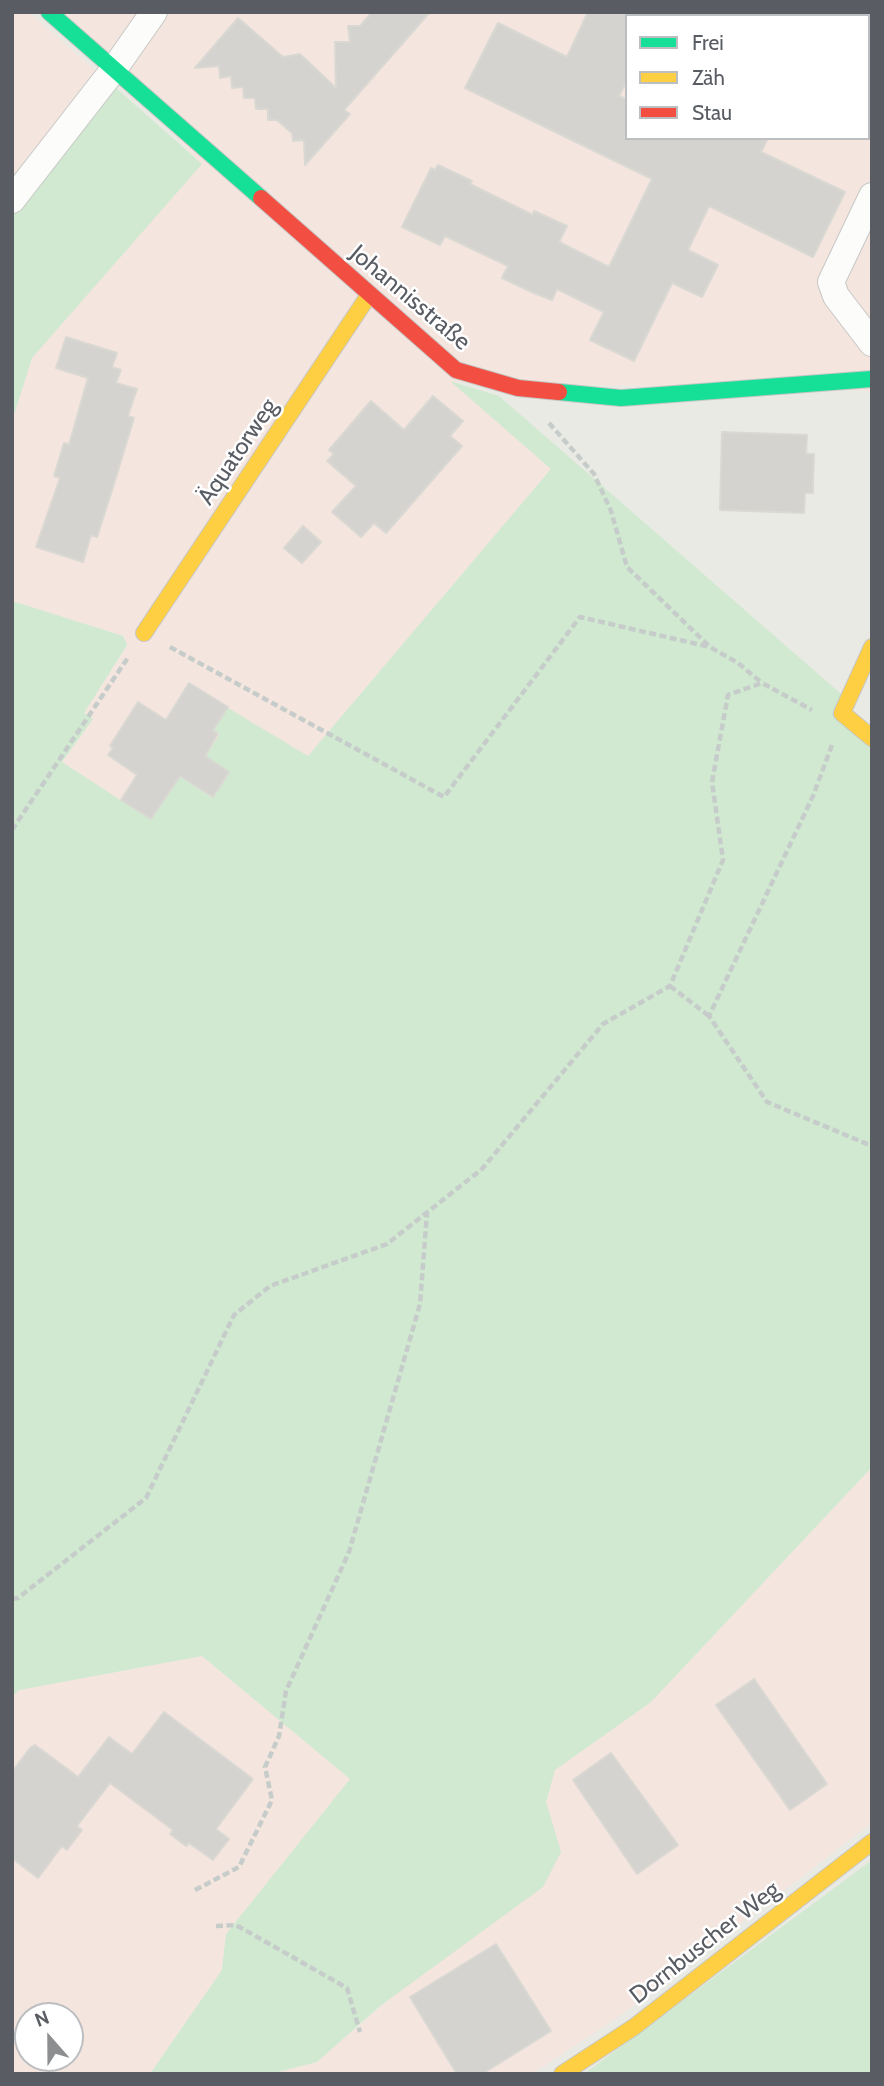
<!DOCTYPE html>
<html>
<head>
<meta charset="utf-8">
<style>
	body { margin:0 }
	#map { position:relative; width:884px; height:2086px; overflow:hidden; background:#eaeae4; font-family:Cabin,sans-serif }
	canvas { display:block }
	.frame { position:absolute; inset:0; border:14px solid #595d63; pointer-events:none }
	.legend { position:absolute; left:625px; top:14px; width:245px; height:126px; box-sizing:border-box; background:#fff; border:2px solid #bdbec1; margin:0; padding:9px 12px; list-style:none; font-size:21px; color:#595d63 }
	.legend li { display:flex; align-items:center; gap:14px; height:35px }
	.legend b { width:35px; border:2px solid #bdbec1 }
	.north { position:absolute; left:14px; top:2002px; width:70px; height:70px; box-sizing:border-box; background:#fff; border:2px solid #bdbec1; border-radius:50%; rotate:339deg; font-size:19px; font-weight:700; line-height:28px; text-align:center; color:#595d63 }
	.north::after { content:''; display:block; margin:auto; width:24px; height:32px; background:#8c8e90; clip-path:polygon(50% 0,100% 100%,50% 72%,0 100%) }
</style>
</head>
<body>
<div id="map">
<canvas width="884" height="2086"></canvas>
<div class="frame"></div>
<ul class="legend">
<li><b style="height:9px;background:#16e098"></b>Frei</li>
<li><b style="height:9px;background:#ffcf43"></b>Zäh</li>
<li><b style="height:9px;background:#f24e42"></b>Stau</li>
</ul>
<div class="north">N</div>
</div>
<script>
const c = document.querySelector('canvas').getContext('2d');
c.lineJoin = 'round';
function fillPath(path, color) { c.fillStyle = color; c.fill(path, 'evenodd'); }
const shape = rows => new Path2D(rows.map(r => 'M' + r).join(''));
function strokePath(path, color, width, dash) { c.strokeStyle = color; c.lineWidth = width; c.lineCap = dash ? 'butt' : 'round'; c.setLineDash(dash || []); c.stroke(path); }
function drawText(font, color, halo, rows, align = 'center') {
  c.font = font + ' Cabin,sans-serif'; c.lineWidth = 5; c.setLineDash([]); c.textBaseline = 'middle'; c.strokeStyle = halo; c.fillStyle = color; for (const [text, x, y, turn = 0] of rows) {
    c.save(); c.translate(x, y); c.rotate((+turn || 0) * Math.PI / 180); c.textAlign = isNaN(turn) ? turn : align; if (halo) c.strokeText(text, 0, 0); c.fillText(text, 0, 0); c.restore();
  }
}
const medical = shape([
	[12,12,29,12,98,73,12,180],
	[60,12,872,12,872,391,452,382,551,469,308,756,214,730,220,734,229,772,213,798,177,775,151,820,62,762,93,719,84,713,127,646,124,636,12,601,12,421,32,358,201,164],
	[627,16,868,16,868,138,627,138],
	[872,1467,872,1823,617,2018,532,2074,270,2074,317,2062,561,1852,546,1802,555,1770,651,1702],
	[202,1656,350,1779,226,1934,222,1970,150,2074,12,2074,12,1697,19,1690],
	[28,2016,70,2016,70,2058,28,2058]
]);
const green = shape([
	[116,88,202,164,32,358,12,421,12,217],
	[450,381,499,396,840,693,872,749,872,1467,651,1702,555,1770,546,1802,561,1852,543,1887,380,2006,317,2062,270,2074,150,2074,222,1970,226,1934,350,1779,202,1656,19,1690,12,1697,12,601,123,636,127,645,84,713,93,719,62,762,151,820,177,775,213,798,229,772,206,756,220,734,214,730,228,708,308,756,551,469],
	[872,1860,872,2074,584,2074]
]);
const building = shape([
	[372,12,430,12,344,110,350,114,305,165,304,140,293,141,292,133,277,120,268,120,268,109,256,109,255,98,244,98,243,87,232,88,231,76,220,78,219,66,195,68,238,18,283,57,300,54,336,88,335,42,350,42,348,26,360,26,372,12],
	[588,12,627,12,627,81,619,96,627,100,627,138,768,138,761,152,845,192,813,257,709,206,688,250,718,265,702,297,672,283,634,361,590,340,604,312,557,289,552,300,534,293,502,278,508,266,445,236,440,245,402,227,431,168,435,170,438,165,472,181,470,184,533,215,534,211,567,226,559,242,609,267,652,179,465,88,498,23,567,57,588,12],
	[66,337,117,353,112,367,121,370,116,383,137,389,128,416,134,418,114,484,97,537,91,535,83,562,36,547,60,478,54,476,64,443,69,445,88,378,56,368,66,337],
	[433,396,463,421,450,436,462,446,386,533,374,523,361,537,332,512,356,486,327,461,334,454,329,450,371,401,404,430,433,396],
	[722,432,807,435,806,454,814,454,813,481,813,493,805,493,804,513,720,510,722,432],
	[303,526,321,542,302,563,284,548,303,526],
	[189,683,228,707,213,730,218,734,205,756,229,772,213,797,180,776,151,819,121,800,137,775,108,755,113,748,110,746,138,702,166,720,189,683],
	[754,1679,827,1784,790,1810,716,1705,754,1679],
	[164,1712,253,1779,216,1829,229,1839,213,1860,189,1843,186,1846,170,1834,173,1830,110,1783,77,1826,82,1830,67,1850,62,1846,38,1878,12,1858,12,1772,30,1748,35,1745,78,1777,109,1737,132,1754,164,1712],
	[611,1753,678,1845,637,1874,573,1780,611,1753],
	[496,1944,551,2031,482,2074,457,2074,410,1997,496,1944]
]);
const path = shape([
	[549,423,594,474,611,511,627,567,710,647,738,663,762,683],
	[170,647,444,797,580,617,710,647],
	[832,745,813,796,709,1016,767,1102,872,1146],
	[12,830,129,656],
	[670,986,709,1016],
	[12,1599,18,1598,146,1498,234,1315,270,1286,387,1244,482,1169,603,1024,670,986,723,860,712,782,728,695,762,683,812,710],
	[195,1890,239,1867,272,1800,265,1767,279,1736,286,1691,349,1552,420,1304,427,1213],
	[216,1926,236,1925,347,1988,360,2032]
]);
const street = shape([
	[714,12,721,16],
	[868,82,872,84],
	[872,196,831,282,836,296,872,343],
	[12,200,114,69,154,12]
]);
const fast = shape([
	[49,12,261,198],
	[559,392,621,398,872,379]
]);
const slow = shape([
	[144,633,369,295],
	[872,647,842,713,872,738],
	[562,2074,634,2027,872,1842]
]);
const jam = shape([
	[261,198,456,370,518,388,559,392]
]);
const streetNames = [
	["Johannisstraße",410,298,40],
	["Äquatorweg",238,452,-56],
	["Dornbuscher Weg",705,1943,-38]
];
fillPath(medical, '#f4e5de');
fillPath(green, '#d0e9d0');
fillPath(building, '#d4d3cf');
strokePath(building, '#dad8d3', 2);
strokePath(street, '#c7c8c6', 28);
strokePath(fast, '#c6c7c6', 18);
strokePath(slow, '#c6c7c6', 18);
strokePath(jam, '#c6c7c6', 18);
strokePath(path, '#c6ccca', 4.5, [7, 3.5]);
strokePath(street, '#fcfcfb', 26);
strokePath(fast, '#16e098', 16);
strokePath(slow, '#ffcf43', 16);
strokePath(jam, '#f24e42', 16);
drawText('24px', '#595d63', '#fff', streetNames);
</script>
</body>
</html>
